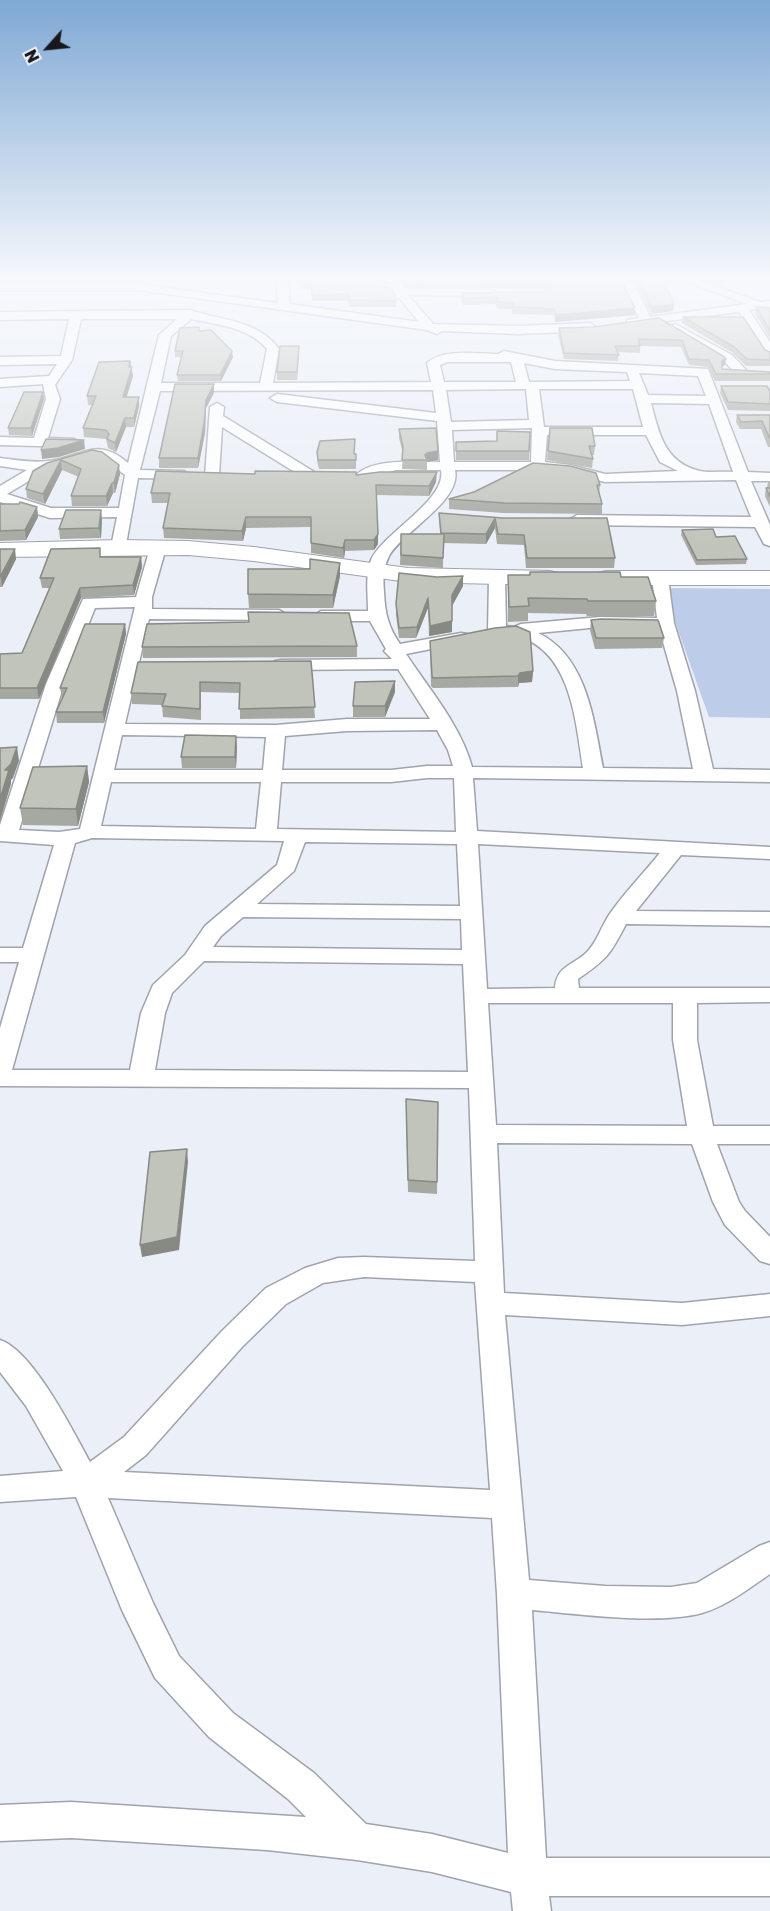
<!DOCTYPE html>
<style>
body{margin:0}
#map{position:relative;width:770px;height:1911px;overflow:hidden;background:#eaeff8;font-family:"Golos Text",sans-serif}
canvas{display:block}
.north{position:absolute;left:18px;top:18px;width:60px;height:60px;-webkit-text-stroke:4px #eaeff8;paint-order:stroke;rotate:243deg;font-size:16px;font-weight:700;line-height:24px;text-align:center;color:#17181b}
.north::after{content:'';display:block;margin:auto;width:21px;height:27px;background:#17181b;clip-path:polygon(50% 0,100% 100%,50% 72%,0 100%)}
</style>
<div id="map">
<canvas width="770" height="1911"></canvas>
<div class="north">N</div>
</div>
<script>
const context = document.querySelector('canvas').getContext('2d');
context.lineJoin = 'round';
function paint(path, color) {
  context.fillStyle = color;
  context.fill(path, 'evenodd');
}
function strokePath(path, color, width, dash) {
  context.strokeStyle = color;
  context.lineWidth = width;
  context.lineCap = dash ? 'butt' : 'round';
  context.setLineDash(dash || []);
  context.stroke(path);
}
paint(new Path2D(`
 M663,588L770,589V718L709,717Z`), '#bccce9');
const minor = new Path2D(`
 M276,279H288L290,304L419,322L395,293L344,281L342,279H362L392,286L389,279H401L404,288L492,290L498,293L492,296L408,295L433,324L518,326L590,323L596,327L590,331L518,334L442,331L437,334L427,330L138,290H0V284H138L278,303Z
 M620,279H632L650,317L747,304L679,279H696L760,302L770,301V307L749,310L770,342V356L766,355L739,312L627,326V320L639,318Z
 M190,310C222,321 257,319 279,349L273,383L431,382L427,363C443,348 478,354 498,354L504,351L555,361L708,369L748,472L770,473V481H751L770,525V546L764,544L755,527L577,525L569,520L577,515L751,517L736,480L605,482L570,473L538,470H455C462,501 402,532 389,556C383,568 383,579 384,592C385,613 388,627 400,644L461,633L467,634L470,638L467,642L461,643L406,654C429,689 461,726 472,767L583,768C576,725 572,656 523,638C513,635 501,637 491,635L488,631L489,578L491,575H503L505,578L506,626L514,627L521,624L600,617L657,618L652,578L660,573L668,578L674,623L695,691L713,769L770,770V782L473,778L477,831L770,847V859L681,855L636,911L770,912V926L626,924C610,955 607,959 578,979L579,988H770V1002L697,1003V1040L713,1126H770V1144H717L739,1202L745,1211L770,1237V1264L760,1261L725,1225L713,1202L692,1144L497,1143L504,1293L682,1303L770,1294V1316L682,1325L505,1315L529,1580L605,1586L671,1587L697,1583L759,1546L770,1542V1574C749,1588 727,1606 702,1613C658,1625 579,1614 532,1610L546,1858H770V1896H549L551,1911H513L511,1892L432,1872L357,1860L267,1850L71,1838L0,1841V1805L71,1802L306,1817L288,1799L209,1737L155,1678L122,1610L76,1497L0,1502V1476L63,1471L26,1406L0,1372V1340C33,1351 73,1431 90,1462L124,1437L222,1331L266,1288L305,1268L338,1258L364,1257L475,1261L469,1088L0,1086V1028L19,962H0V948H23L54,845L0,841V825L46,684L83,599L136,597L150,548L158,543L166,548L152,597V609L279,610L287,615L279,620L149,619L125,724L276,725L347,719H430L398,669L281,670L275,669L272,665L275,661L281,660L392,659L384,651L386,649L370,621H321L313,616L321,611H368C368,594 365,576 371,560C383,533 447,500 441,470H396L362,480L355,476C372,458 416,462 440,462L437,421L277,402L270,398L277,394L436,413L433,390L160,391L140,470L184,471L191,475L184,479L138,478L125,550L119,552L111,547L117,517L50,518L0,502V486L27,470L0,466V458C16,460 32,463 48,461C81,458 96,435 128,463L159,335L177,319H81L72,360L55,385L60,399L48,438L74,439L81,443L74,447L0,445V437L34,438L46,399L43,384L0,387V379L49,376L57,364L0,365V357L61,356L69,319L0,320V312ZM191,319C219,325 248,327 267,349L260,383H161L171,336ZM448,362H511L516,382H444L440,365ZM524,363L555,369L627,372L630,381L529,382ZM639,373L698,376L706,396L648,395ZM526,389L529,420L451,422L446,390ZM539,389H633L643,427H544ZM651,403L709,404L733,472C723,471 710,473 700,471C665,463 659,434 651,403ZM532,428L531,462H454L452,430ZM547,435H646L660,462L678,471L605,474L570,465L545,462ZM93,457L104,459L125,475L119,508H51L7,494L47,470ZM135,607L80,829L59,832L19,830L64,684L95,608ZM600,627L659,628L677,691L693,769L603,768C594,721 587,656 538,633ZM437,730L448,750L453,766H427L391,770H282L285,736L347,731ZM122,735L266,737L263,770H114ZM427,778H454L456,832L277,829L281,782H391ZM111,782H261L256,829L101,826ZM92,838L284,841L277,865L205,926L185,955L153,985L141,1013L130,1070H12L75,843ZM305,842L457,844L460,906L257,904L294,871ZM478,844L660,853C643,874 624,893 609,915C601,927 597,942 587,952C574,965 556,966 555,988L487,989ZM243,917L461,919L462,950L213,947L221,936ZM204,961L463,964L468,1072L155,1070L165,1013L172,993ZM488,1003H673V1040L687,1126L496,1125ZM364,1277L475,1282L490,1490L124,1472L146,1455L242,1347L286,1304L323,1283ZM108,1498L492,1518L497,1594L508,1853L432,1834L366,1824L314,1773L233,1713L179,1656L153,1603Z
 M675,324L732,355L747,371L746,374H736L724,361L671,331L669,328Z
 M217,403L224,407L223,416L316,473L318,476L316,479H306L222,427L219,476L212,480L207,479L205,476L210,407Z`);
const secondary = new Path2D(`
 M119,540L188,541L254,547L408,568L550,571L558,573L561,578L558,583L550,585L408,582L254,561L188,555L0,557V543Z
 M606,571H770V585H606L598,583L595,578L598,573Z`);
strokePath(minor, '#9fa3ac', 3);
strokePath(secondary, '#9fa3ac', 2);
paint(minor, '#fff');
paint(secondary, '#fff');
paint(new Path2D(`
 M300,279H356L396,301V307H349L348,301H312V289H301Z
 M371,279H388V283Z
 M402,279H621L635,315L555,322L554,315L512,314V309H497L496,304L463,305L461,300L462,293L543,292L547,289L417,287L406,286Z
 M634,279H663L674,304L673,311L651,314Z
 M756,307L770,308V338L755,314Z
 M683,317L770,352V366H746L733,353L682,323Z
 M659,318L725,365L722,367V369L770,372V381H715L708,367L689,365L681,347L640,346V353L618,352L619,355L618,361L564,359L558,335L559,328L593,327Z
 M199,331L233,357L221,381H178L177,375L182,357H175V351Z
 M299,346L297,380H277V372Z
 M130,361L133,376L126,397L139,406L134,427H126L116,452L108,448L106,439L84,437L83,428L92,405H88L87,396Z
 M721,386L770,391V411L728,410L720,393Z
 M43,392L44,399L32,436L9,435L8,428Z
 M214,393L206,408L205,433L198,468H159V458Z
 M737,415H770V447H768L761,429H740L736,422Z
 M550,428L595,446L594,455H592L593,459L592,468L547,460Z
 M399,429L438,451V460L427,462V470L402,469L403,454L399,438Z
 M530,432L529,460H456V442L496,441Z
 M92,450L120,474L115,493H113L107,506H72L71,496L79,477L62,470L45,504L27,498L26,489L47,463Z
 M317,452L356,454V469H319L317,461Z
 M255,474L356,475L436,482L429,496L376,495L378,544L374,550L345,551L344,558L311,553V527L246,528L243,541L164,538L163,528L168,503H152L151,493Z
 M768,482H770V507L765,496L766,488H767Z
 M600,485L599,493L602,504V514L503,513L449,509V499Z
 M0,504L37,507L38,517L26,540L0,541Z
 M439,513L503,518L615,558L614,568H526L524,545L497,544L495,528L486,544L443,543V568L400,565L401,534H440Z
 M102,519L101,538L60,539L59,529Z
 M682,530L716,537L747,559L746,564L696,565L681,535Z
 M0,549L16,559L2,587H0Z
 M101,557H141L142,567L134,595L81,598L39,699H0V654L22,653L49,588H42L40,578Z
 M310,569L340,576L333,608H249L248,594Z
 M530,572L621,577L656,601L654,616H587L586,614L528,613V621L508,622V575H529Z
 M463,586L452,606V632L429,636L428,608L416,638H399L396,615V604Z
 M591,620L664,638L662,648L595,649L590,630Z
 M249,622L357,646V657L143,658L142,647Z
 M125,624L126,634L104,723H57L56,712L62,699L60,688Z
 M430,641L533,671L532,682L519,683L518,687L433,688L431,686Z
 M311,661L315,718L240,719V693L201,692V720L163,717L162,705L132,704L131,693Z
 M395,692L385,717H353V706Z
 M237,747L236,768H182L181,757Z
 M87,766L89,782L78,826L23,825L20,808Z
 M438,1102L437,1194L408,1192L406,1111Z`), '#a6a9a1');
paint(new Path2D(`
 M674,304L673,311L651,314L652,307Z
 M635,308V315L555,322L556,315Z
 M299,346V354L297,380V372Z
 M232,351L233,357L221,381L220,375Z
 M726,359L725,365L721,367L722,361Z
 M130,361L133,376L124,406L123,397Z
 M214,384V393L206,408L205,433L198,468V458L206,400Z
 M43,392L44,399L32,436L31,428Z
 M139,397V406L134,427V418Z
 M125,418L126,427L116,452L115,443Z
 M84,440L85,449L59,457L42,459L41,450Z
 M438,451V460L427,462L425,455L427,453Z
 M61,460L62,470L45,504L43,494Z
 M119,465L120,474L115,493L114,483Z
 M437,472L436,482L429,496V486Z
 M112,483L113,493L107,506L106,496Z
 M37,507L38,517L26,540L25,530Z
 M101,510L102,519L101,538L99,528Z
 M246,517V528L243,541L242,531Z
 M495,518V528L486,544V534Z
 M378,534V544L374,550V540Z
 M345,540V551L344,558L343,548Z
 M15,549L16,559L2,587L1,577Z
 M141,557L142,567L134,595L133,585Z
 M340,563V576L333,608V595Z
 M463,576V586L452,606V595Z
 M80,588L81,598L39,699L37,688Z
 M428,598V608L416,638L417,627Z
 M452,621V632L429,636L430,626Z
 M125,624L126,634L104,723L103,712Z
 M533,671L532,682L519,683L518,687V676L520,673Z
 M395,681V692L385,717V706Z
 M236,736L237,747L236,768L235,757Z
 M17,747L19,761L13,778L11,780V784L0,821V799L5,770Z
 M87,766L89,782L78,826L76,809Z
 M187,1149L188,1162L179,1250L142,1257L140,1245Z`), '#878983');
const building = new Path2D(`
 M300,279H356L392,289L396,301L348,300L349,294L312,295L311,282L300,283Z
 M406,279H621L635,308L556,315L554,309L513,307V303L498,302L497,297L463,298L462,293L543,292L552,287L547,282L417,281Z
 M638,279H663L674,304L652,307Z
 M756,307L770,308V330Z
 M683,317H743L765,350L770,352V360L747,359L734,347Z
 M659,318L723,356L726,359L722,361V369L770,372V374H716L709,360L689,359L682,340L638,339L640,346H615L619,355L564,353L559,328L593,327Z
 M199,327V331L211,330L232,351L220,375H177L183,351H175L180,328Z
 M280,346H299L297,372H277Z
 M130,361L129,367H132L123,397H139L134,418H125L115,443L107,439L109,434L106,430L83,428L96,396H87L99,362Z
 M175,384H214L206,400L204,424L198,458H159Z
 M721,386H767L770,391V404L728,402Z
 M24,392H43L31,428H8Z
 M737,415H770V439L762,421L741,422Z
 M436,428L438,451L427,453L425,455L427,460H402L403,447L399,429Z
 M550,428H592L595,446H589L593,459L548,451Z
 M497,431L530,432L529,451H456V442L497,441Z
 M46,439L84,440L58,448L41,450Z
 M355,439L354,454H356V460H318L317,452L320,441Z
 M92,450L102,452L119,465L114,483H112L106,496H71L81,469L61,460L43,494L26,489L33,471L47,463Z
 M533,463L570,466L596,473L600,485H597L602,504L504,503L449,499L474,492Z
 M156,471L255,474V471L356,472V475L380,472H437L429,486L376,485L378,534L374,540H345L343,548L311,543V517H246L242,531L163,528L170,493H151Z
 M766,488H770V497Z
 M20,502L37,507L25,530L0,531V504H19Z
 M66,510H101L99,528L59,529Z
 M439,513L503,518H607L615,558H527L524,535L498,534L495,518L486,534L441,533Z
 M713,529L716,537L735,536L747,559L697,560L682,530Z
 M401,534H444L443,558L401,555Z
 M100,548V557H141L133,585L80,588L37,688H0V654L22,653L54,578H40L51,549Z
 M0,549H15L0,577Z
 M310,559L340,563L333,595L248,594V569H310Z
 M530,572H620L621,577H648L656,601H588L587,599L528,598L529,606L509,607L508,575H530Z
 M399,573L437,577L463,576L452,595V621L430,626L428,598L417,627L399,628L396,604Z
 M248,612L349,613L357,646L142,647L147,624L249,622Z
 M601,619L658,620L664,638H596L591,620Z
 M85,624H125L103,712H56L67,688H60Z
 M516,626L530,632L533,671L520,673L518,676L433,678L432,676L430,641L495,628Z
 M311,661L315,707L239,709L240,683L200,682V709L162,706L166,694L131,693L138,662Z
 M395,681L385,706H353L355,682Z
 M185,735L236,736L235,757H181Z
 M17,747L11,764L5,770H9L0,799V748Z
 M87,766L76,809L20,808L33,767Z
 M406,1099L438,1102L437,1182L408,1180Z
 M187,1149L177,1237L140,1245L150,1152Z`);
paint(building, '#c1c4bb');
strokePath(building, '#878983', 1.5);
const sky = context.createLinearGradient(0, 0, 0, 547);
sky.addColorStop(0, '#7fa8d4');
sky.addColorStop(0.51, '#f6f8fc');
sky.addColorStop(1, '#f6f8fc00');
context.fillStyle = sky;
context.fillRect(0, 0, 770, 547);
</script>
